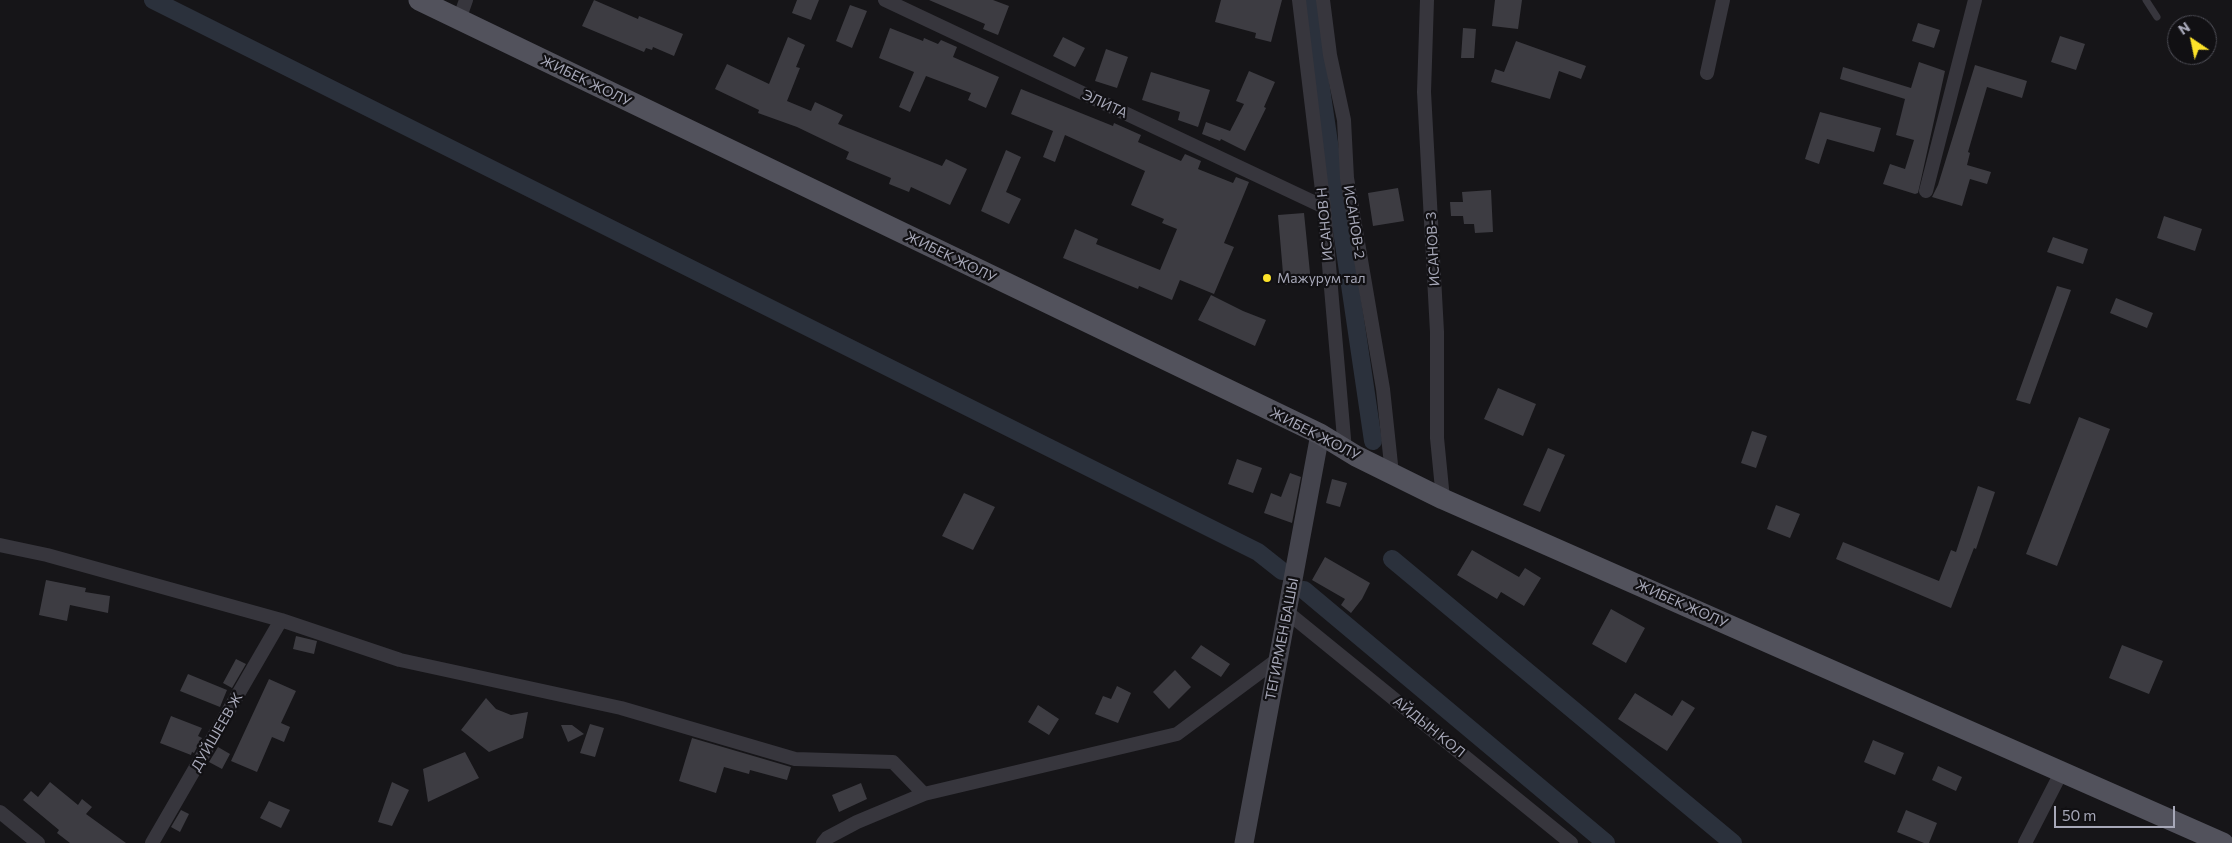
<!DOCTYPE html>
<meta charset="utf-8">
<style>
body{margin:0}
#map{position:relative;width:2232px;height:843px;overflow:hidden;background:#161518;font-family:Commissioner,sans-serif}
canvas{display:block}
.north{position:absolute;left:2167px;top:15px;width:50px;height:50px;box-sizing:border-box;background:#111013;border:1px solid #4d4d55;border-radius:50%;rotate:326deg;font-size:14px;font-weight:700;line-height:20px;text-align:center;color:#a7a8b8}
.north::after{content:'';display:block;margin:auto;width:18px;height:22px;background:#fce229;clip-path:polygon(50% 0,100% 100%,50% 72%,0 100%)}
.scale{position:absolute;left:2054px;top:806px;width:121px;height:22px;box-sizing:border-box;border:2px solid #a7a8b8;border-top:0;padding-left:6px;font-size:15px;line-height:18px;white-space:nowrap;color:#a7a8b8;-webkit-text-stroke:4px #111013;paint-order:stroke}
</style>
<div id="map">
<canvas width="2232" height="843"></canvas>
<div class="north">N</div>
<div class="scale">50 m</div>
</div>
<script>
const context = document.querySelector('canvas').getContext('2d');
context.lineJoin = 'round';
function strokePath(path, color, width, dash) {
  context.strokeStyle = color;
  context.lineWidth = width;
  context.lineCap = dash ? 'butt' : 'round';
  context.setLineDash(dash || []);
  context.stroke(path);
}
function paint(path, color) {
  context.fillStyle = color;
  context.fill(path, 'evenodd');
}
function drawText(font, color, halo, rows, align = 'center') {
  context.font = font + ' Commissioner,sans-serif';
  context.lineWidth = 4.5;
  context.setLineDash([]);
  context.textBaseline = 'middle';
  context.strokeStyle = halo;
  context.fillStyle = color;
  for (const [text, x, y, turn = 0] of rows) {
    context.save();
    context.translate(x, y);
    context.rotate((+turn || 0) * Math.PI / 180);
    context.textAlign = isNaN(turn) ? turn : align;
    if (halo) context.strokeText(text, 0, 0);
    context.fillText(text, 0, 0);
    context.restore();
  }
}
strokePath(new Path2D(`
 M153,0L1258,552L1282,571
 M1308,0L1373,441
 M1392,559L1733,843
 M1304,590L1606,843`), '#2b313c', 18);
paint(new Path2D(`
 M594,0L638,19L639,16L683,34L674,56L653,47L652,50L646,48L644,52L582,26Z
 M797,0H819L811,20L792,13Z
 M929,0H993L1009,6L998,35L983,29L985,24Z
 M1221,0H1282L1271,42L1255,38L1256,33L1215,22Z
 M1495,0H1522L1518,29L1492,26Z
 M850,5L867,11L852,48L836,41Z
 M1918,23L1940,30L1934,48L1912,41Z
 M890,28L923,41L924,38L938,44L941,40L957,47L953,57L999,77L986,108L968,100L971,93L926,76L910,112L899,107L914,72L879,58Z
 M1463,28L1476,29L1474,58H1461Z
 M2060,36L2085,44L2076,70L2051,62Z
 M788,37L805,45L796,67L800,68L787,101L811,111L815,102L843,115L838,124L942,166L946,159L967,169L950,205L911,187L909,192L889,184L891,178L846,159L849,152L797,127L758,113L759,110L715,89L727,64L769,84Z
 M1063,37L1085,48L1075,67L1053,56Z
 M1516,41L1586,66L1581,79L1559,71L1550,99L1491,82L1495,69L1504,72Z
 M1106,49L1128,57L1117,88L1095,81Z
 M1919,62L1945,71L1918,193L1915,194L1883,184L1890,164L1905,169L1914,140L1896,135L1905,99L1840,79L1843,67L1911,88Z
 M1975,65L2027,81L2022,98L1987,87L1968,152L1970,153L1967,165L1991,172L1987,184L1970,179L1962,206L1932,197L1938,185Z
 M1249,71L1275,82L1264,107L1266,108L1245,151L1221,139L1220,141L1202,134L1206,122L1230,131L1244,104L1236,101Z
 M1151,72L1210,90L1198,127L1178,120L1180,112L1142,100Z
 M1021,89L1113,126L1114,123L1141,135L1138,142L1181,161L1185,154L1201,161L1198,169L1233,183L1236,177L1249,182L1224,243L1234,247L1214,294L1180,280L1172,300L1139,286L1138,289L1063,258L1075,229L1098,239L1096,244L1160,270L1177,229L1162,223L1164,219L1131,205L1145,171L1065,135L1055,162L1043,157L1053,131L1011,114Z
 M1820,112L1881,128L1874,152L1827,139L1819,164L1805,159Z
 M1006,150L1021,157L1006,192L1021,199L1009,224L981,211Z
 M1398,188L1404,221L1373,226L1368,193Z
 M1491,190L1493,232L1475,233L1474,224H1464L1463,216H1451L1450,202H1463L1462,192Z
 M1304,213L1311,283L1284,285L1278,215Z
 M2164,216L2202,229L2195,251L2157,238Z
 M2053,237L2088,249L2083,264L2047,252Z
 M2057,286L2071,290L2030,404L2016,400Z
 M1211,295L1243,311L1266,320L1255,346L1198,320Z
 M2116,298L2153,313L2147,328L2110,313Z
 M1498,388L1536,404L1523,436L1484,419Z
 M2079,417L2110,429L2057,566L2026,554Z
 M1752,431L1767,436L1756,468L1741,463Z
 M1548,448L1565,455L1540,512L1523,505Z
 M1237,459L1262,468L1253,493L1228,484Z
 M1290,473L1301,477L1292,523L1264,513L1271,493L1281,497Z
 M1332,479L1347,483L1340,507L1326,503Z
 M1978,486L1995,492L1976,549L1974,548L1951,608L1836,559L1843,542L1939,581L1951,550L1956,552Z
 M964,493L995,507L973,550L942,536Z
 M1776,505L1800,514L1790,538L1767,529Z
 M1472,550L1519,577L1525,568L1541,578L1524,606L1501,592L1497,599L1457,575Z
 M1325,557L1370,583L1362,599L1351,613L1341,605L1345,599L1312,580Z
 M46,580L86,588L85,592L110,596L108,613L70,605L67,621L39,615Z
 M1611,609L1645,628L1626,663L1592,644Z
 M296,636L317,641L314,654L293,649Z
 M1201,645L1230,664L1221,677L1191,658Z
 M2122,645L2163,661L2149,694L2109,678Z
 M236,659L246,664L232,688L223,683Z
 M1175,670L1191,687L1169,709L1153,692Z
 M188,674L227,690L220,707L180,691Z
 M269,679L296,691L281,723L290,727L284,742L272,737L257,772L231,761Z
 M1117,686L1131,693L1118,723L1095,714L1103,696L1111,699Z
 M1635,693L1672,716L1682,700L1695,708L1667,751L1618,719Z
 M486,698L496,709L511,715L528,712L523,738L489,752L461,730Z
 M1038,705L1059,719L1049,735L1028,722Z
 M171,716L202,728L198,736L202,738L194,753L192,752L191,755L160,743Z
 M590,724L604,728L595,757L580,753Z
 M561,725H572L584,734L568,742Z
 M692,738L791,767L787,780L750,770L749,774L724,767L716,793L679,781Z
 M1873,740L1904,753L1895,775L1864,762Z
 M218,747L230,754L222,769L209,762Z
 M465,752L479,778L428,802L423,769Z
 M1938,766L1962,777L1956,791L1932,780Z
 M50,782L78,805L82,799L92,807L86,814L126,843H70L57,833L59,830L23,800L31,791L38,797Z
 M392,782L409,790L392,826L378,822Z
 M861,783L867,799L839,812L832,795Z
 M269,801L290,810L281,828L260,818Z
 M181,810L189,814L180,832L171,827Z
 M1906,810L1937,823L1929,843H1924L1897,832Z`), '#3d3c42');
strokePath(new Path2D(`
 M2146,0L2157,17`), '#37363d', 7);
strokePath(new Path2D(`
 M885,0L1324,207
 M1299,0L1324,207L1345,450
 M1323,0L1330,55L1344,120L1347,178L1383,389L1392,474
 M1427,0L1424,92L1437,332V438L1443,499
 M459,20L466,0
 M1707,73L1723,0
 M1926,191L1975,0
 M0,545L47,555L281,620L400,660L621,708L795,759L893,762L924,794
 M1287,612L1571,843
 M0,812L38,843
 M152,843L281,620
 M823,843L827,838L857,822L924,794L1177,734L1278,659
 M2025,843L2062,771`), '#37363d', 14);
strokePath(new Path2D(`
 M1244,843L1320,434`), '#44444d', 19);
strokePath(new Path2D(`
 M419,0L1320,434L1356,456L1443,499L2223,843`), '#52525c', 21);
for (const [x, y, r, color] of [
 [1267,278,5,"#fce229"]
]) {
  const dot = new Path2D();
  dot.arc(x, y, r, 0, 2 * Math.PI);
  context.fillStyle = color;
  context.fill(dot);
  strokePath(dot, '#111013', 2);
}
drawText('14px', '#a7a8b8', '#111013', [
 ["ЖИБЕК ЖОЛУ",586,81,26],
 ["ЭЛИТА",1105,104,25],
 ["ИСАНОВ-2",1354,222,81],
 ["ИСАНОВ Н",1325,224,-95],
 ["ИСАНОВ-3",1433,249,-93],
 ["ЖИБЕК ЖОЛУ",951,257,26],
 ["ЖИБЕК ЖОЛУ",1315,434,27],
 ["ЖИБЕК ЖОЛУ",1682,604,24],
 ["ТЕГИРМЕН БАШЫ",1282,639,-79],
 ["АЙДЫН КОЛ",1429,727,39],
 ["ДУЙШЕЕВ Ж",217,732,-60]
]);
drawText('14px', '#a7a8b8', '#111013', [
 ["Мажурум тал",1277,278]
], 'left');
</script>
